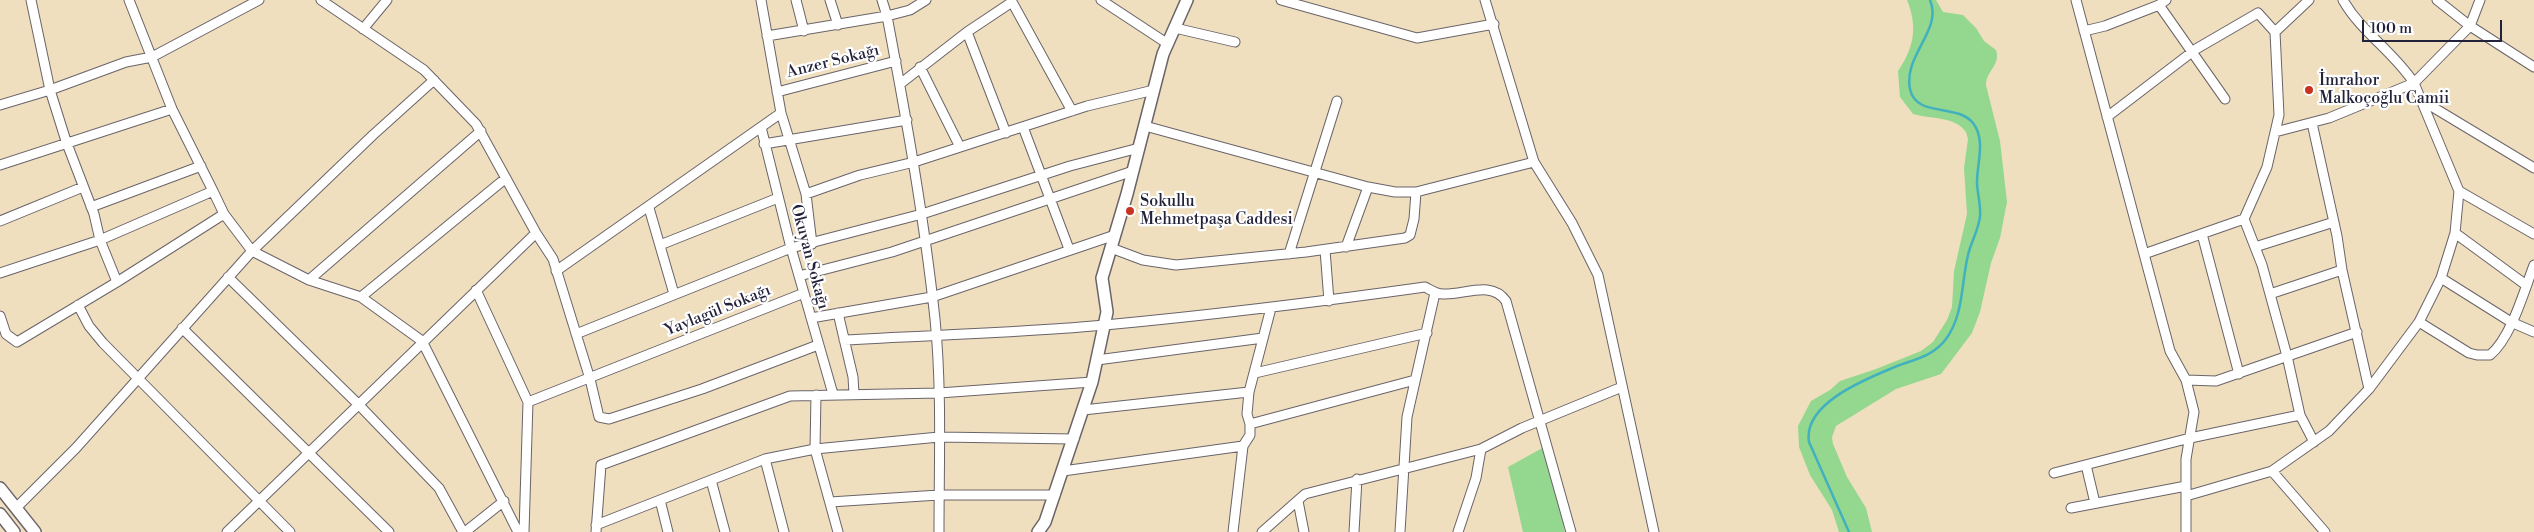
<!DOCTYPE html>
<meta charset="utf-8">
<style>
body{margin:0}
#map{position:relative;width:2534px;height:532px;overflow:hidden;background:#efdfbf;font-family:"Libre Bodoni",serif}
canvas{display:block}
.scale{position:absolute;left:2362px;top:20px;width:140px;height:22px;box-sizing:border-box;border:2px solid #22223b;border-top:0;padding-left:6px;font-size:15px;line-height:18px;white-space:nowrap;color:#22223b;-webkit-text-stroke:4px #fff;paint-order:stroke}
</style>
<div id="map">
<canvas width="2534" height="532"></canvas>
<div class="scale">100 m</div>
</div>
<script>
const context = document.querySelector('canvas').getContext('2d');
context.lineJoin = 'round';
function paint(path, color) {
  context.fillStyle = color;
  context.fill(path, 'evenodd');
}
function strokePath(path, color, width, dash) {
  context.strokeStyle = color;
  context.lineWidth = width;
  context.lineCap = dash ? 'butt' : 'round';
  context.setLineDash(dash || []);
  context.stroke(path);
}
function drawText(font, color, halo, rows, align = 'center') {
  context.font = font + ' "Libre Bodoni",serif';
  context.lineWidth = 4.5;
  context.setLineDash([]);
  context.textBaseline = 'middle';
  context.strokeStyle = halo;
  context.fillStyle = color;
  for (const [text, x, y, turn = 0] of rows) {
    context.save();
    context.translate(x, y);
    context.rotate((+turn || 0) * Math.PI / 180);
    context.textAlign = isNaN(turn) ? turn : align;
    if (halo) context.strokeText(text, 0, 0);
    context.fillText(text, 0, 0);
    context.restore();
  }
}
paint(new Path2D(`
 M1907,0H1936L1943,12L1963,15L1976,28L1984,41L1996,50C2001,65 1986,71 1986,85L2000,141L2007,202L2000,238L1991,263L1980,312L1972,333L1941,374L1896,389L1836,426L1832,437L1833,444L1847,477L1866,508L1872,532H1839L1832,510L1810,475L1799,447L1798,426L1811,401L1830,390L1840,381L1876,369L1921,351L1933,342L1947,320L1952,307L1954,271L1967,214L1964,168L1968,139L1966,132C1955,116 1930,119 1913,114L1900,97L1898,71C1914,48 1918,27 1907,0Z
 M1546,446L1565,532H1523L1508,467Z`), '#94d78f');
strokePath(new Path2D(`
 M1849,532L1809,442C1803,405 1861,381 1890,369C1910,360 1932,358 1946,339C1964,314 1961,284 1968,255C1971,242 1979,229 1980,216C1981,204 1977,193 1977,182C1977,163 1986,140 1973,123C1957,103 1916,118 1910,89C1903,55 1943,30 1930,0`), '#42b1be', 2.5);
const street = new Path2D(`
 M31,0L50,90L66,141L94,214L100,240L117,282
 M129,0L172,109L213,191
 M321,0L424,70L476,124L536,233L553,259L590,379L599,417L609,419L702,389L818,345
 M761,0L781,113L806,194L812,244
 M796,0L804,31
 M830,0L838,25
 M882,0L887,16L910,10L926,0
 M1011,0L1072,111
 M1101,0L1168,44
 M1281,0L1417,38L1494,24
 M1485,0L1534,162L1572,223L1598,275L1654,532
 M2076,0L2170,351L2186,380L2194,412L2186,459V532
 M2343,0C2361,32 2394,52 2414,83L2459,191L2455,233L2441,278L2511,322L2534,332
 M2437,0L2470,26L2534,67
 M2159,5L2225,99
 M1175,28L1235,42
 M363,29L387,0
 M2084,31L2105,26L2159,5L2166,0
 M967,32L1006,133
 M2275,32L2309,0
 M767,36L887,16C906,117 924,217 935,319C942,390 939,462 939,532
 M920,67L960,147
 M900,84L967,32L1012,2
 M777,92L896,61
 M2421,100L2534,168
 M0,105L50,90L126,62L152,57L259,0
 M2107,117L2196,49L2258,13L2275,32L2279,115L2267,167L2244,219
 M2312,123L2337,236L2342,270L2369,389
 M1145,126L1368,187L1395,192H1416L1534,162
 M761,127L791,248L833,394
 M1023,127L1069,249
 M2275,132L2329,118L2414,83L2470,26L2480,0
 M764,144L907,120
 M0,165L172,109
 M2459,191L2534,234
 M806,194L860,175L914,162L1087,106L1154,90
 M91,207L201,166
 M649,208L674,294
 M224,214L252,251L309,280L361,297L422,341L518,532
 M0,221L83,187
 M2455,233L2526,285
 M2202,234L2239,374
 M660,245L778,198
 M1346,247L1368,187
 M2255,247L2334,222
 M1111,248L1143,260L1176,265L1306,252L1405,238L1410,235L1414,219L1416,192
 M1325,250L1329,301
 M1289,254L1337,101
 M2144,254L2244,219L2262,265L2287,356L2300,415L2314,442
 M556,271L781,113
 M0,273L100,240L213,191L224,214L117,282L17,342L6,334L0,316
 M799,276L892,252L1133,171
 M228,277L358,404L439,488L463,532
 M309,280L481,131
 M476,290L528,402L524,532
 M2270,294L2342,270
 M361,297L506,178
 M78,305L89,326L103,343L290,532
 M838,313L853,377L854,394
 M811,318L932,297L1115,235
 M2419,322L2469,353L2477,355H2490C2511,338 2524,291 2534,265
 M182,328L389,532
 M576,334L791,248L922,214L1070,166L1139,148
 M844,340C931,335 1018,333 1105,325C1212,315 1318,302 1425,287C1431,290 1436,294 1443,294C1465,295 1491,280 1506,301L1571,532
 M1097,360L1263,338
 M1255,373L1427,333
 M2186,380L2216,381L2357,332
 M816,395L815,449L838,532
 M528,402L804,293
 M1083,410L1249,392
 M1250,424L1415,380
 M1481,449L1522,428L1622,387
 M765,459L784,532
 M2086,465L2095,503
 M1063,471L1243,446
 M2272,471L2325,532
 M2054,473L2190,438L2300,415
 M711,480L725,532
 M2186,496L2272,471L2329,431L2369,389L2419,322L2441,278
 M660,500L668,532
 M1298,501L1304,532
 M830,502L939,495H1055
 M16,508L76,448L252,251L373,135L434,80
 M2071,508L2186,486
 M596,525L765,459L815,449L939,437L1074,439
 M227,532L536,233
 M465,532L504,501
 M596,532L601,465L790,396L939,393L1092,382
 M1233,532L1243,446L1250,435V424L1247,414L1249,392L1271,308
 M1262,532L1305,494L1481,449L1476,478L1458,532
 M1354,532L1357,479
 M1400,532L1407,417L1435,293`);
const secondary = new Path2D(`
 M0,488L35,532
 M0,514L14,532
 M1038,532L1045,522L1092,382L1107,312L1102,278L1127,194L1163,54L1187,0`);
strokePath(street, '#6a6469', 11);
strokePath(secondary, '#6a6469', 14);
strokePath(street, '#fff', 9);
strokePath(secondary, '#fff', 11);
for (const [x, y, r, color] of [
 [2309,90,5,"#c8321e"],
 [1130,211,5,"#c8321e"]
]) {
  const dot = new Path2D();
  dot.arc(x, y, r, 0, 2 * Math.PI);
  context.fillStyle = color;
  context.fill(dot);
  strokePath(dot, '#fff', 2);
}
drawText('16px', '#22223b', '#fff', [
 ["Anzer Sokağı",833,62,-14],
 ["Okuyan Sokağı",809,257,75],
 ["Yaylagül Sokağı",718,311,-22]
]);
drawText('16px', '#22223b', '#fff', [
 ["İmrahor",2319,81],
 ["Malkoçoğlu Camii",2319,99],
 ["Sokullu",1140,202],
 ["Mehmetpaşa Caddesi",1140,220]
], 'left');
</script>
